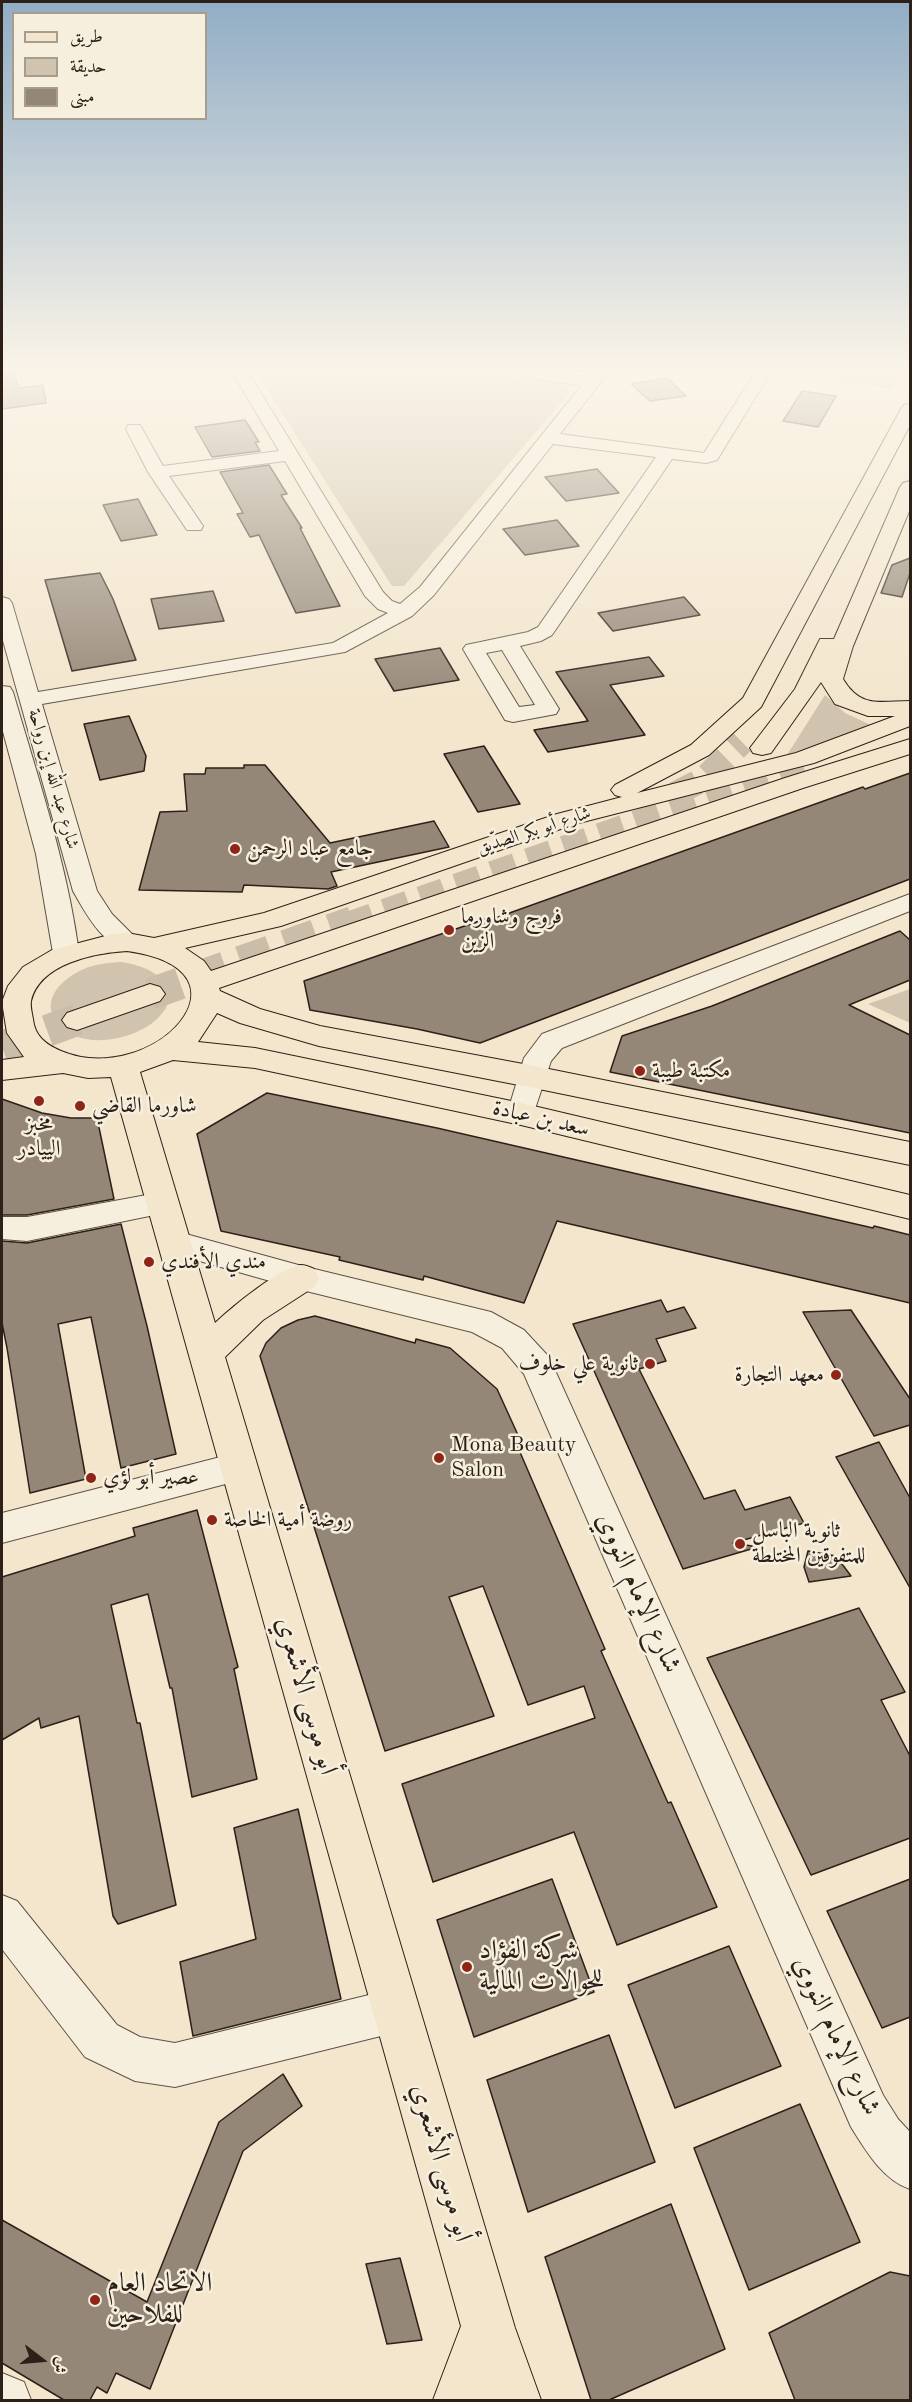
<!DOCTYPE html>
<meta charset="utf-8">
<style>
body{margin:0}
#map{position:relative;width:912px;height:2402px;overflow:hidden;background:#f3e6cd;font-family:"Old Standard TT",Amiri,serif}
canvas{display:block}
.frame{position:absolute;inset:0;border:3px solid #2d2019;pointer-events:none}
.legend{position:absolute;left:12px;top:12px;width:195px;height:108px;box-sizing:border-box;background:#f7efde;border:2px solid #a69c8f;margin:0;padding:8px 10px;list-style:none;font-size:18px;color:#2d2019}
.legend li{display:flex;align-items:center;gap:12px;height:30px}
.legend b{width:30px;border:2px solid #a69c8f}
.north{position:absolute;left:12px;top:2330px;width:60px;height:60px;-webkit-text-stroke:4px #f7efde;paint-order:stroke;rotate:106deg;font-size:16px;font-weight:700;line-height:24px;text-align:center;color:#2d2019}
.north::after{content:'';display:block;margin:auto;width:21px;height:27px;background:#2d2019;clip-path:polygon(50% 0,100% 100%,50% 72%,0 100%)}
</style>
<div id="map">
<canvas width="912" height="2402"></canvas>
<div class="frame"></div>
<ul class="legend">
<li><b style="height:8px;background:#f3e6cd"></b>طريق</li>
<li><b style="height:16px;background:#d1c4ae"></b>حديقة</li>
<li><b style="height:16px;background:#948777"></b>مبنى</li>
</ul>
<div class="north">ش</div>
</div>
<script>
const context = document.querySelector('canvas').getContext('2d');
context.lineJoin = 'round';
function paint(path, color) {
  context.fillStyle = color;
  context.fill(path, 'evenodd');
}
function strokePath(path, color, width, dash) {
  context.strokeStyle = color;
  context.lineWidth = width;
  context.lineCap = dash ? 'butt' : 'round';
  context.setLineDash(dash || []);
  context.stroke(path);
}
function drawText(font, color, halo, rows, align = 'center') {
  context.font = font + ' "Old Standard TT",Amiri,serif';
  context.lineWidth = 5;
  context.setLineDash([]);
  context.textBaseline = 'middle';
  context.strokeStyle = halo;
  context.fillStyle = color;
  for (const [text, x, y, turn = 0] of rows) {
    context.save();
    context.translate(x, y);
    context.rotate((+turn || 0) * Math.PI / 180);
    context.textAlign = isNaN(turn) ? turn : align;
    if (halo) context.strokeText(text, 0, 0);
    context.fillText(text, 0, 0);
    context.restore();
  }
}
paint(new Path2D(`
 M256,372H482L561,384L571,391L404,586H392Z
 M836,372H901L892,389L832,379Z
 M825,695L845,713L871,725L787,755Z
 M120,962C150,965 191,987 157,1019C134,1041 77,1052 56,1021C40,999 64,977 84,969C95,964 108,963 120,962Z
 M910,989V1023L868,1004Z`), '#d1c4ae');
const building = new Path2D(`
 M2,372H13L19,388L43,385L46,403L2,409Z
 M667,378L686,396L650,401L631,384Z
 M802,391L836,396L818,427L783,421Z
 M245,420L259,442H255L260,451L212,457L195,427Z
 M269,465L287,494L281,495L302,528H300L340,606L296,613L259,535L250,537L237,514L243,513L220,472Z
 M597,469L619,493L566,501L545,477Z
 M138,499L157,535L121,541L103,505Z
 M557,520L579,546L525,555L503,529Z
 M910,558V573L902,597L881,593L892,565Z
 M100,573L113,599L136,660L72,671L45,580Z
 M213,591L224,621L159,629L151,599Z
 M684,597L700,615L613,631L598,613Z
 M440,648L459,680L394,691L375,659Z
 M649,657L664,676L610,685L645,735L548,752L534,730L588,721L556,672Z
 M129,716L146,756L144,771L100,780L84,724Z
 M484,746L520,804L478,812L444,754Z
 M244,765H265L330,843L434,821L449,847L331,872L337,886L328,889L244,885L242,892L139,890L160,812L187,811L184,774H205L206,768H244Z
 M910,773V879L480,1043L417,1029L310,1010L304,981L485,919L487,921L863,787L865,789Z
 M900,931L910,940V980L849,1005L910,1035V1133L610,1072L622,1036L712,1006Z
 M267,1093L437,1128L873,1228L874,1226L910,1235V1303L557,1221L524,1303L424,1276L423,1280L339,1260L340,1257L221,1231L197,1134Z
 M2,1099L42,1113L71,1118H97L114,1199L27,1215H2Z
 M121,1224L147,1326L176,1454L121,1468L91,1317L58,1324L86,1479L30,1493L7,1348L2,1323V1241L27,1243Z
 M661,1300L667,1312L684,1307L696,1328L656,1339L666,1361L639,1369L704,1499L735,1490L745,1510L790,1497L804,1523L733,1543L758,1547L683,1569L573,1324Z
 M851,1310L910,1399V1425L874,1436L803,1312Z
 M315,1316L415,1343L416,1339L450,1348L497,1389L518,1435L513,1436L605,1649L601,1651L668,1803L671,1802L717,1907L617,1945L574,1832L433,1882L402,1784L595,1718L584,1686L528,1705L483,1586L449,1597L494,1716L385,1751L260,1356L266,1343L281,1328L298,1320Z
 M879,1442L910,1498V1588L836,1457Z
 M197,1510L238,1667L234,1669L257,1779L192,1797L172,1688H170L148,1594L111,1605L137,1723H140L176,1905L118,1924L113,1916L79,1716L41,1728L39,1718L2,1740V1577L135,1536L133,1528Z
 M808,1551L836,1556L851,1576L809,1582L804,1567Z
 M859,1608L905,1692L881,1700L910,1756V1838L811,1875L707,1658Z
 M298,1809L341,1999L193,2036L180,1962L256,1939L234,1828Z
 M552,1879L594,1992L474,2037L437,1920Z
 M910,1879V2017L882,2028L827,1911Z
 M729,1946L781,2066L675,2108L628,1985Z
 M609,2035L655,2162L528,2212L487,2080Z
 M283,2074L302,2106L243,2151L150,2389L116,2373L107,2393L97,2387L90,2400H64L2,2363V2220L147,2302L219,2122Z
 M800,2104L860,2242L749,2290L694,2148Z
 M671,2204L725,2349L609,2400H591L545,2257Z
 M400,2258L422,2340L387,2344L366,2264Z
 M890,2272L910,2276V2400H795L769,2333Z`);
paint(building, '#948777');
strokePath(building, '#2d2019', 1.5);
strokePath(new Path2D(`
 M675,794L704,779L742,742
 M349,924L806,763`), '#cbbea9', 25, [25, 13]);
strokePath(new Path2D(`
 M150,994L353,922
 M2,1047L77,1020`), '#cbbea9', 32, [32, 16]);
const minor = new Path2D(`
 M232,372H248L383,592L392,601L400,604L420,587L581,386L523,377L515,372H556L588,377L592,372H609L560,434L704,453L755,372H771L717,460L706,463L672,459L552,635L541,641L520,646L559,709L556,714L513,722L505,720L463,649L466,645L528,632L538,627L656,457L553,444L434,595L412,616L345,652L42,704L97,891L112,914L140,942L136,948C107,955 85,912 73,891L2,637V597L9,599L12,603L38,692L333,643L388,613L378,609L365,596L285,461L169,476L203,526L201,530H187L148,472L126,429L128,425H140L163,466L279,451ZM502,650L535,705L519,707L486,653Z
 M2,686L10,687L13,692C38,778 67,863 79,953L75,959L66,961L57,959L53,953L36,854L2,728Z
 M910,894V911L562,1048L551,1061L531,1121L521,1124L511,1121L507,1114L524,1058L542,1034Z
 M163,1192L174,1195L178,1203L174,1211L27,1241L2,1239V1217H27Z
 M175,1231L302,1266L491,1312L524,1330L549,1357L883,2095L898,2119L910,2132V2189C883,2180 866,2151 851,2127L524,1374L502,1348L472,1332L302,1290L164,1251L160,1243L164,1235Z
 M240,1452L252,1457L257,1467L252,1477L2,1543V1513Z
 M2,1895L17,1901L117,2025L140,2037L175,2043L397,1988L412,1995L419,2010L412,2025L397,2032L175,2087L135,2081L85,2057L2,1949Z
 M2,2373L24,2382L31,2400H2Z`);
const major = new Path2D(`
 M910,404V425L761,707L709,755L637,793L796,753L895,716H868L835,704L821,682L771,753L762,755L753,753L750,748L795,689L820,639H834L900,487L903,483L910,481V509L853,646L843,679C861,709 880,701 910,701V726L814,763L575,824L281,926L185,948L204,961L211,971L785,778L910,739V754L803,788L219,988L220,991L260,1009L320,1026L534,1066L910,1142V1165L534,1088L319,1046L240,1023L217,1013L198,1042L255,1048L521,1103L910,1195V1219L521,1125L255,1068L173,1060L140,1072L215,1323C231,1308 280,1267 301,1265C305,1265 310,1267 314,1269L319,1278L314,1287L263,1320L225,1357L515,2328L541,2400H433L461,2326L111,1077L88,1078L63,1073L2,1080V1060L24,1057L7,1033L2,1002L8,986L23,967L52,950L113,934L127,933L154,938L264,913L557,814L622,797L615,795L611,790L615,785L691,745L743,698L901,409L904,405ZM127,951C265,970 152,1089 61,1051C45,1044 35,1036 33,1019C32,1013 30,1006 31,1001C40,963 95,953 127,951Z
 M150,984L160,987L165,994L160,1001L77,1030L67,1027L62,1020L67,1013Z`);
strokePath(minor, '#5e5246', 2);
strokePath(major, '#2d2019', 2);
paint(minor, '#f7efde');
paint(major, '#f3e6cd');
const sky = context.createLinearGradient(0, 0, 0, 709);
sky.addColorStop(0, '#91adc5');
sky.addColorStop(0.52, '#faf4e8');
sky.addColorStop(1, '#faf4e800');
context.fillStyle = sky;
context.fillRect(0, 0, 912, 709);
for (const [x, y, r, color] of [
 [235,849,6,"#8f2418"],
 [449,930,6,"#8f2418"],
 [640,1071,6,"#8f2418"],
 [39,1101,6,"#8f2418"],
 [80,1106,6,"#8f2418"],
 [149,1262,6,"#8f2418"],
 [650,1364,6,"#8f2418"],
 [836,1375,6,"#8f2418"],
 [439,1458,6,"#8f2418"],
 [91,1478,6,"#8f2418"],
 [212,1520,6,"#8f2418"],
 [740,1544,6,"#8f2418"],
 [467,1967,6,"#8f2418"],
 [95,2300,6,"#8f2418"]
]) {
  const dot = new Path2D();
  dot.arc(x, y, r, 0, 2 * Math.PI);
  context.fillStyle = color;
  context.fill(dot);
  strokePath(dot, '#f7efde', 2);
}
drawText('18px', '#2d2019', '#f7efde', [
 ["شارع عبد الله إبن رواحة",53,779,74],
 ["شارع أبو بكر الصدّيق",534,831,-18]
]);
drawText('22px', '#2d2019', '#f7efde', [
 ["جامع عباد الرحمن",247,849],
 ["فروج وشاورما",461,917],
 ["الزين",461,942],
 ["مكتبة طيبة",652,1071],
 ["شاورما القاضي",92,1106],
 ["مخبز",39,1124,"center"],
 ["الييادر",39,1149,"center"],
 ["مندي الأفندي",161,1262],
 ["ثانوية علي خلوف",638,1364,"right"],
 ["معهد التجارة",824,1375,"right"],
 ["Mona Beauty",451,1445],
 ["Salon",451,1470],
 ["عصير أبو لؤي",103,1478],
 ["روضة أمية الخاصة",224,1520],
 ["ثانوية الباسل",752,1531],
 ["للمتفوقين المختلطة",752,1556]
], 'left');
drawText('22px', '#2d2019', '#f7efde', [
 ["سعد بن عبادة",541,1119,13]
]);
drawText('27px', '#2d2019', '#f7efde', [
 ["شارع الإمام النووي",638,1593,66],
 ["أبو موسى الأشعري",306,1696,74],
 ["شارع الإمام النووي",836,2036,65],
 ["أبو موسى الأشعري",441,2163,74]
]);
drawText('27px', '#2d2019', '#f7efde', [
 ["شركة الفؤاد",479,1951],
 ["للحوالات المالية",479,1982],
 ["الاتحاد العام",107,2284],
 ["للفلاحين",107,2315]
], 'left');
</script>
